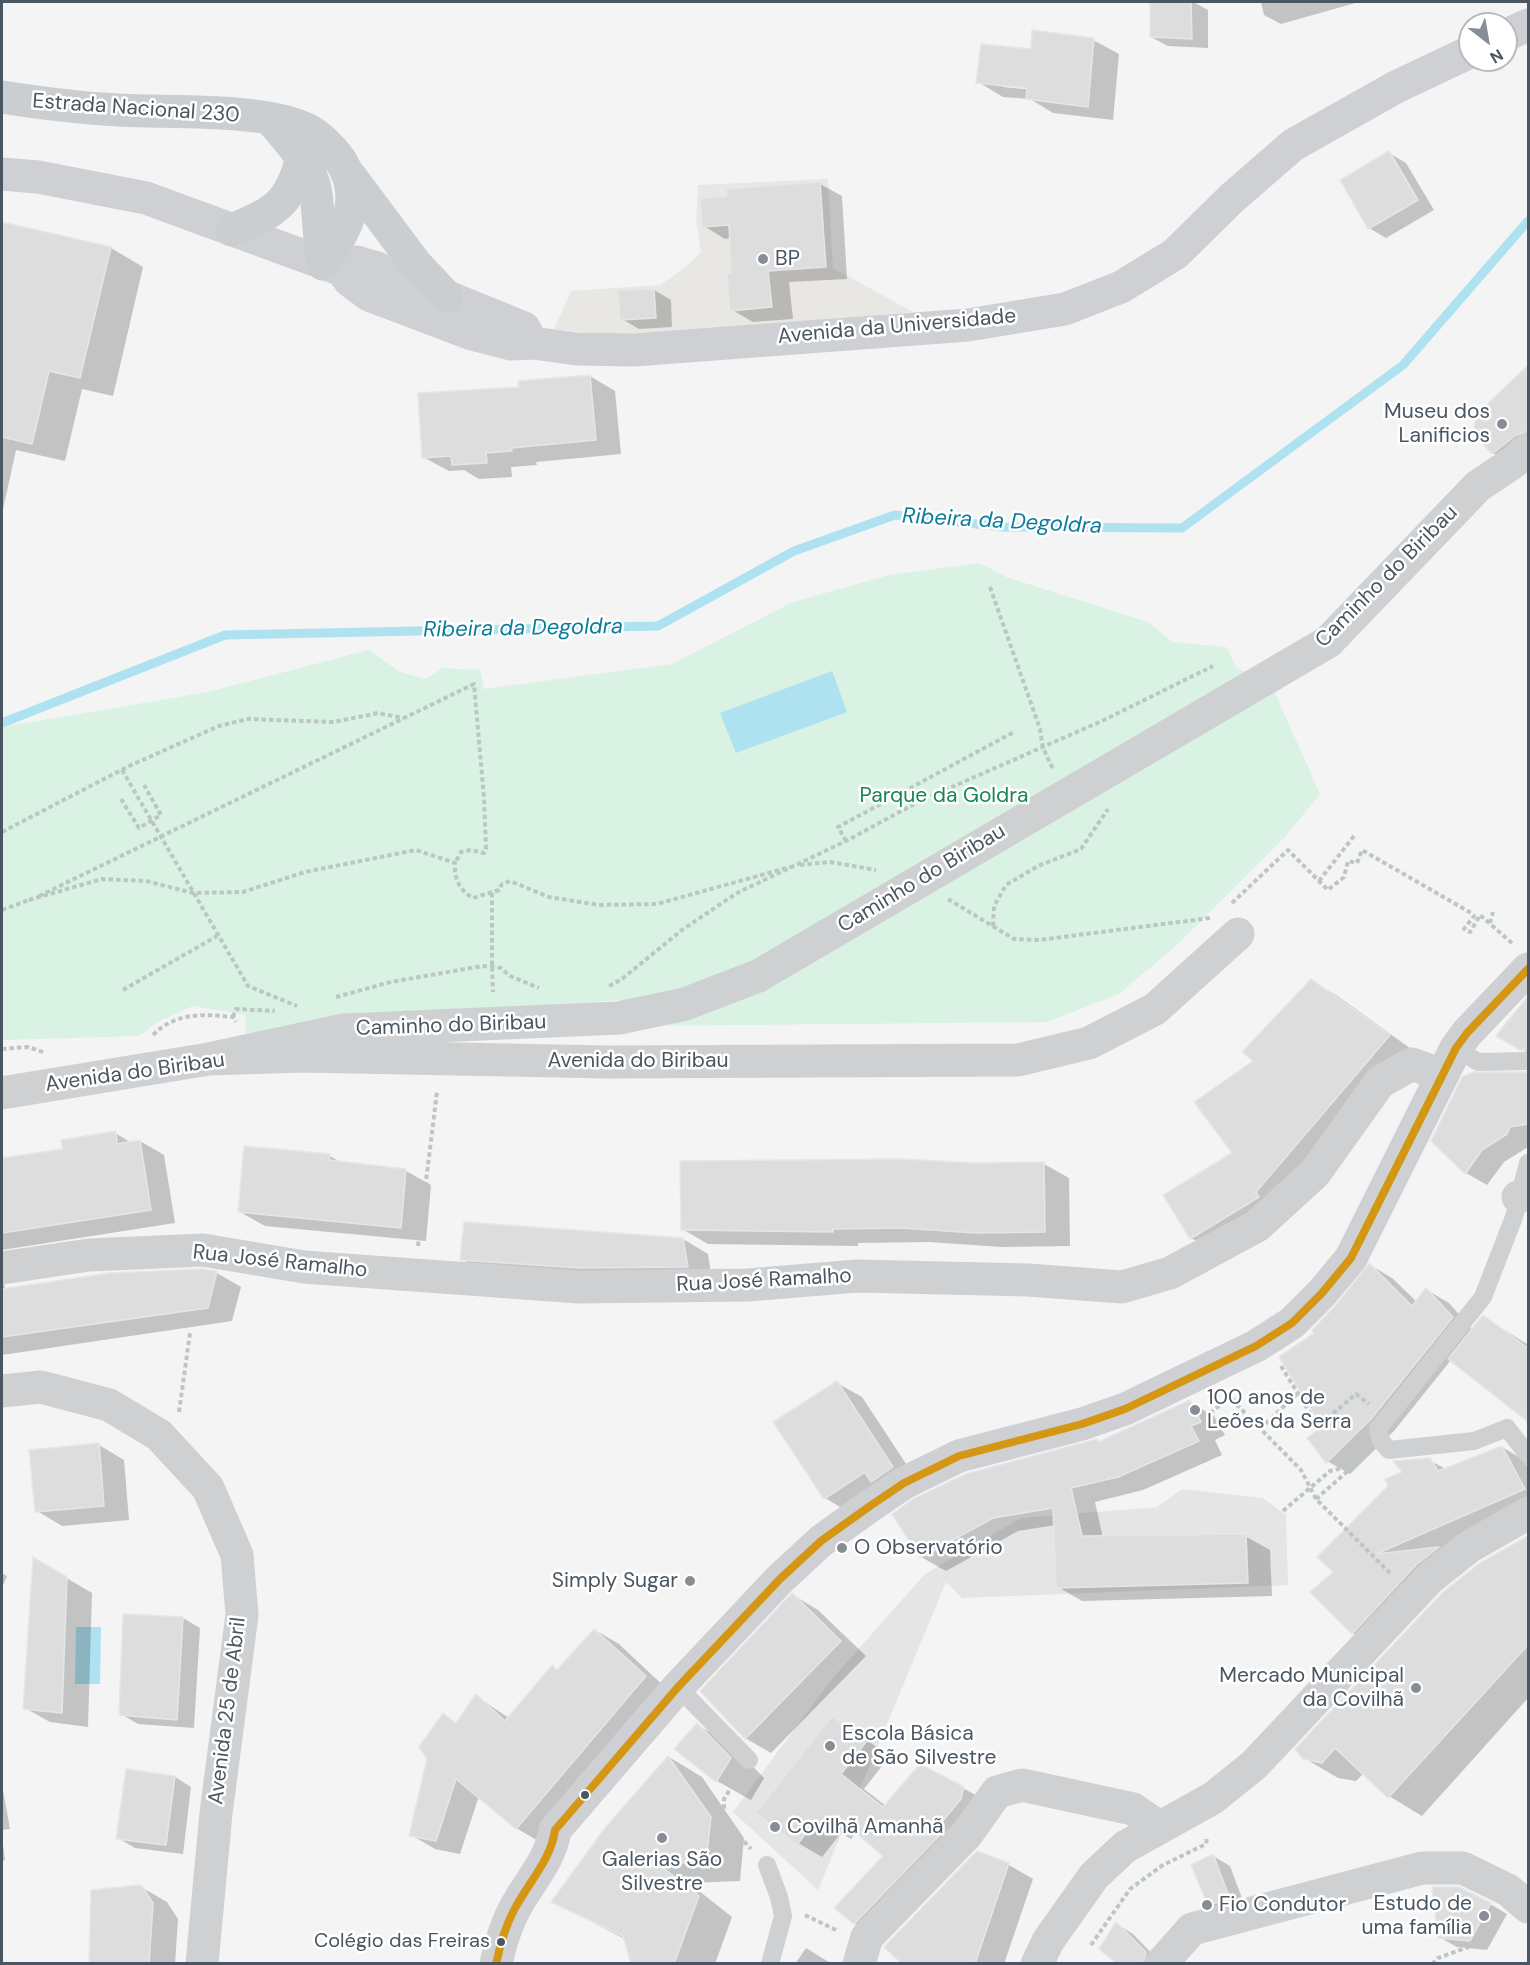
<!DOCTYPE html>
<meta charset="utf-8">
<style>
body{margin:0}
#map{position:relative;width:1530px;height:1965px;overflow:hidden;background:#f4f4f4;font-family:"DM Sans",sans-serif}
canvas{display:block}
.frame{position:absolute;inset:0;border:3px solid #4a5661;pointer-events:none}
.north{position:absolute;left:1458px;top:12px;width:60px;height:60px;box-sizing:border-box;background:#fff;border:2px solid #b7bbc0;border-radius:50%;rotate:149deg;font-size:16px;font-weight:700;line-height:24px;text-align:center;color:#4a5661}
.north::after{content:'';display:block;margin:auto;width:21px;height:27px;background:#868d94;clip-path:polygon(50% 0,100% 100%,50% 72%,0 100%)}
</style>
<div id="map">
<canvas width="1530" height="1965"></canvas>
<div class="frame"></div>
<div class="north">N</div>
</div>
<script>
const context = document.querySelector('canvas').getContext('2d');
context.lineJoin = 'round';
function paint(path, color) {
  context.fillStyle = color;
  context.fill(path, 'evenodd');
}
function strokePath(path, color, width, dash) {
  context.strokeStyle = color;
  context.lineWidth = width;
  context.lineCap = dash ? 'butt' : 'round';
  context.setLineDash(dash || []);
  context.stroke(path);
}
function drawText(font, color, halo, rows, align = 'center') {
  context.font = font + ' "DM Sans",sans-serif';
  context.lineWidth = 5;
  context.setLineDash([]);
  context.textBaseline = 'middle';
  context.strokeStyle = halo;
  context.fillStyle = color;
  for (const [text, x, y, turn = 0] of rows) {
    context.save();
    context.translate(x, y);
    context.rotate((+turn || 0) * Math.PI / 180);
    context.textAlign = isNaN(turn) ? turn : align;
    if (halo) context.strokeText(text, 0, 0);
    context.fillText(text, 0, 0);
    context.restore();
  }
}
paint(new Path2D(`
 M828,179L833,268L913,312L626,337L554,329L571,291L660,285L687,266L701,252L696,221L698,185Z`), '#e8e7e3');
paint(new Path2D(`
 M1182,1489L1263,1498L1286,1515L1288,1585L962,1598L946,1582L818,1890L733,1812L831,1680L925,1574L1021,1518L1157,1507Z`), '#e6e5e6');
paint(new Path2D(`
 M980,563L1006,577L1148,622L1172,642L1226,647L1237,668L1271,684L1320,794L1284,838L1178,944L1119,994L1047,1022L634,1026L619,1000L515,1009L363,1012L246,1034L245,1015L193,1006L159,1021L139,1036L2,1040V727L208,692L369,650L400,672L425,679L443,668L480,670L484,689L672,664L793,602L889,575Z`), '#d9f2e3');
paint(new Path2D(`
 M832,671L847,712L736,753L720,713Z
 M76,1627H101L100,1684H75Z`), '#aee2f0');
paint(new Path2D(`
 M1193,2L1208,10V48L1168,46L1151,37V3Z
 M1261,2H1359L1281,24L1264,15Z
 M1093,40L1119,54L1113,120L1053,113L1030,99L1003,97L978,82L1033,51ZM1003,84L1035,87L1034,90L1003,87Z
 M1389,153L1406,163L1434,210L1386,238L1369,228Z
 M820,184L842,196L847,279L789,282L793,319L753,322L732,310L731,238L725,239L704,226Z
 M2,223L111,248L143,267L113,396L82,389L65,461L16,450L2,514Z
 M654,290L671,300L672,327L639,329L622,319L620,291Z
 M1528,367V473L1493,453L1478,415Z
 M590,376L615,391L621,454L536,462L537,465L511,467L512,477L479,479L464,470L449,471L423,457L520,388Z
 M1311,980L1336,995L1414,1051L1217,1253L1191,1238L1234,1153L1255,1062Z
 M1528,1003V1053L1498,1035L1506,1022Z
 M1474,1074H1528V1147L1504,1162L1487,1185L1466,1173Z
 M115,1133L132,1143L140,1141L164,1155L175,1223L2,1250V1160L64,1151Z
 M330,1156L343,1164L406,1171L431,1185L426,1241L265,1226L240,1212Z
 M1044,1164L1069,1178L1070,1246L1002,1247L929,1242L858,1243V1246L708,1244L682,1229L975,1165Z
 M683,1239L708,1254L712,1281L487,1273L461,1259Z
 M1370,1265L1392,1278L1417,1302L1427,1290L1449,1303L1473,1330L1483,1317L1527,1344L1528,1342V1420L1451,1360L1394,1431L1350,1474L1327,1461L1316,1334Z
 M2,1267L5,1289L202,1270L217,1273L241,1287L232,1321L2,1355Z
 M837,1383L862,1397L918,1482L850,1513L825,1498Z
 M1190,1402L1214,1416L1225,1435L1215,1440L1222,1455L1143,1490L1095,1502L1103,1538L1245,1536L1270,1550L1272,1596L1082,1601L1058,1587L1056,1525L1018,1531L946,1571L921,1557L1096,1440L1101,1443Z
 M99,1445L124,1460L129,1520L62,1526L37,1511Z
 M1502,1447L1524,1460L1528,1468V1510L1439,1549L1460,1561L1375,1646L1353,1633L1335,1573L1405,1472L1429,1460L1446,1469Z
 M1524,1538H1528V1698L1422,1816L1389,1796L1364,1773L1356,1781L1338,1778L1304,1758Z
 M34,1559L92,1593L88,1727L50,1722L25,1708Z
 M2,1573L7,1576L2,1588Z
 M793,1595L818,1610L866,1656L771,1753L745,1738Z
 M183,1618L200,1628L194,1728L138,1724L121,1714Z
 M595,1630L619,1644L669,1691L540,1842L516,1828L479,1796L460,1854L435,1849L411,1835L443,1715L457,1724L476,1696L509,1718L552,1667L559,1671Z
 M833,1718L857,1732L889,1757L864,1789L886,1806L963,1788L988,1802L878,1936L854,1923L886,1856L857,1832L851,1839L841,1833L822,1857L798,1843Z
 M697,1725L731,1744L764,1778L751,1800L717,1781L676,1749Z
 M669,1757L702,1777L744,1838L740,1881L689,1883L732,1917L715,1964H633L625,1939L553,1902Z
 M175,1777L191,1787L183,1854L135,1848L118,1838Z
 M2,1784L10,1829L2,1830Z
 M2,1837L5,1860L2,1861Z
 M977,1853L1009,1865L1033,1879L1004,1964H904Z
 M1213,1856L1230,1866L1246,1909L1226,1914L1209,1904Z
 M141,1887L167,1902L178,1919L175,1964H90Z
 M1490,1904L1507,1914L1487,1950L1457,1947L1439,1937Z
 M1117,1924L1133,1934L1162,1964H1119Z
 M806,1948L832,1964H795Z`), '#0003');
strokePath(new Path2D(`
 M2,723L225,635L658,626L794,551L895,515L1004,527L1182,528L1403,365L1528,221`), '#aee2f0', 9);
const building = new Path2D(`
 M1150,2H1191L1192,39L1150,37Z
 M1032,30L1094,38L1088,107L1026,99L1027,88L976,83L981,44L1031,49Z
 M1389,151L1418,200L1368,229L1340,180Z
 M820,182L826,267L768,271L772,307L730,311L727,274L731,273L729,225L702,227L700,199L727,196L726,189Z
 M2,222L111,247L80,378L49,371L32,444L2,437Z
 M654,289L656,318L620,320L618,290Z
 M1528,365V431L1516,435L1492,454L1473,433L1476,415Z
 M590,375L596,440L511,448L512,451L486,453L487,463L452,465L451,456L422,458L418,393L519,387L518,381Z
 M1311,979L1390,1035L1256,1192L1259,1197L1190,1239L1163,1195L1232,1153L1194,1102L1253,1061L1242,1052Z
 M1528,996V1050H1520L1496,1036Z
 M1474,1072H1528V1124L1510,1127L1507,1134L1482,1150L1465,1174L1431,1141L1462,1077Z
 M116,1131L117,1144L140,1140L151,1210L2,1233V1158L63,1149L61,1140Z
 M244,1146L330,1154L329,1160L406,1169L401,1228L238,1212Z
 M902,1159L975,1163L1044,1162L1045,1232L975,1233L902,1228L833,1229V1232L681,1230L680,1161Z
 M464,1222L683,1238L688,1267L580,1268L460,1260Z
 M1369,1263L1412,1306L1426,1288L1453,1317L1371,1419L1326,1463L1307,1438L1322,1427L1279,1357L1314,1333L1312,1330L1336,1305Z
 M202,1269L217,1271L208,1308L2,1337V1289L110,1273Z
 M1483,1315L1528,1348V1422L1448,1359Z
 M837,1381L893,1467L871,1482L865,1472L824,1499L773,1422Z
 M1190,1400L1201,1422L1191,1426L1199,1441L1118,1477L1071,1488L1082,1536L1246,1534L1248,1583L1056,1588L1053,1508L993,1518L920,1558L892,1514L913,1499L966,1474L1097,1439L1098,1442Z
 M99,1443L104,1506L35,1512L29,1450Z
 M1502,1446L1525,1489L1376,1554L1439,1547L1416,1565L1352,1634L1310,1592L1333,1572L1317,1557L1388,1486L1385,1479L1402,1472L1393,1461L1430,1458L1438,1471Z
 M1528,1536V1645L1388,1798L1335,1748L1322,1763L1303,1759L1295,1749L1443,1592L1480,1563Z
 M33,1557L67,1577L62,1713L23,1709Z
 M792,1593L841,1641L745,1739L700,1691Z
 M123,1614L183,1617L177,1720L119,1715Z
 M594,1629L646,1676L516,1829L456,1779L436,1841L409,1836L427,1759L419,1747L443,1713L456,1723L476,1694L505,1721L552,1665L557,1670Z
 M832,1716L866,1742L841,1774L883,1807L920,1764L964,1787L961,1799L932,1834L939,1836L854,1924L834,1908L883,1856L835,1815L826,1827L817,1819L797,1845L756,1813Z
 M697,1723L731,1758L716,1782L674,1749Z
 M668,1756L711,1817L706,1862L658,1864L699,1896L674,1964H631L623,1936L551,1902L605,1828Z
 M126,1769L175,1776L166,1845L116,1839Z
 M977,1851L1009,1863L975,1964H902L884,1947Z
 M1213,1854L1230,1899L1208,1905L1191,1865Z
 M141,1885L153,1903L149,1964H89L91,1890Z
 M1432,1887H1459L1491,1903L1470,1941L1438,1938Z
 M1116,1922L1146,1952L1143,1964H1117L1099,1949Z`);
paint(building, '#ddddde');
strokePath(building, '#e5e6e7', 1.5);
strokePath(new Path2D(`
 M990,587L1040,729L1043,748L1053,769
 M122,770L248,986L297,1006
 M121,799L139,828L161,815L144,785
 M2,832L129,766L219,726L248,719L334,722L378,713L403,718
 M846,841L838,827L1014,732
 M800,865L830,862L876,870
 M1319,881L1354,836
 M492,893V967
 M39,896L474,684L484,798L486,849L484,853L471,850L461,852L455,863
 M948,899L1014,939L1039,940L1210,918
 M29,900L102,879L146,881L193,893L243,892L305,872L416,850L455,863C454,878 459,890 473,898L499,890L502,884L510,881L549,897L599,905L657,904L790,867
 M1232,903L1288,850L1328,890L1344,877L1348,861L1357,863L1362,850L1471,913L1474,916L1464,929L1470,932L1480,915L1513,944
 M2,910L29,900
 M1490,923L1493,912
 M993,926L994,906L1006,885L1038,866L1081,849L1108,809
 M492,967L493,992
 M609,986L622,979L682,930L737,893L846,841L918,802L1104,720L1213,666
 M123,990L217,936
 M336,997L391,982L482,966L501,968L510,976L539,988
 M233,1017L236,1009L275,1011
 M153,1035C176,1012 203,1014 233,1017L236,1022
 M2,1049L28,1047L46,1053
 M418,1246L437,1092
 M1281,1366L1318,1426L1356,1394L1369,1404
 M1228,1392L1237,1405L1301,1470L1316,1499L1392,1575
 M179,1412L190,1333
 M1210,1413L1231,1397
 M1260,1429L1298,1393
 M1316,1499L1365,1456
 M1283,1511L1330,1471L1355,1465
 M737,1778L724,1799V1820L751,1849
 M805,1915L838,1931
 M1091,1945L1130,1889L1163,1865L1206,1844L1207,1838
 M1432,1964L1438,1958L1471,1946`), '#bcc7c4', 4, [4.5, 3]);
strokePath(new Path2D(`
 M1456,1048L1478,1062L1528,1061
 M1528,1163L1514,1217L1483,1297L1378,1429L1381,1441L1389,1450L1474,1441L1507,1428L1528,1455
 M678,1687L749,1760
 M767,1865L779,1897L783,1916L770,1964`), '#ced0d2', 18);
strokePath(new Path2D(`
 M209,1059L344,1030L619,1018L685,1004L758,976L1328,642L1478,486L1514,462L1528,449
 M2,1093L209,1059L302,1056L609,1062L1018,1060L1089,1043L1155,1009L1238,934
 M1518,1197L1528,1193
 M2,1268L89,1255L203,1250L304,1267L579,1287L748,1285L857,1276L1028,1280L1122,1287L1170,1273L1257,1226L1315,1173L1380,1082L1412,1064L1442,1075
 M2,1391L41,1387L109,1405L159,1435L208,1488L237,1555L242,1615L216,1813L202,1964
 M859,1964L867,1937L967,1834L997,1792L1022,1785L1133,1809L1159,1827
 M1037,1964L1048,1941L1094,1876L1125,1847L1213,1798L1254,1765L1430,1578L1469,1547L1528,1513
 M1161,1964L1192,1929L1422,1868H1463L1508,1890L1528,1907`), '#ced0d2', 33);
strokePath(new Path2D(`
 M1506,35L1528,25
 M2,174L38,177L146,198L342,270L350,281L369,295L472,334L511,344L533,343L577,349L634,350L968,325L1065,309L1121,287L1175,254L1232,198L1293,145L1396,87L1470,52
 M342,270L357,262L377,268L524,328L530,339
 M496,1964C500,1945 505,1927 514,1910C528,1883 551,1860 555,1830L678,1687L780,1579L821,1541L870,1506L904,1483L959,1456L1082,1424L1125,1409L1256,1346L1292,1323L1322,1293L1351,1258L1456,1048L1467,1033L1528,969`), '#ced0d4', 33);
strokePath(new Path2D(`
 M2,97C41,103 79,108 119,110C169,113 260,108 304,128C318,134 332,148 341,161C365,201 346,228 323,264
 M271,120C289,141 312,164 316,194C319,217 319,240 323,264
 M350,176L415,263L446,296
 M232,230C275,211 289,206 302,158`), '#caced1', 33);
strokePath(new Path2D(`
 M496,1964C500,1945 505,1927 514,1910C528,1883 551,1860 555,1830L678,1687L780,1579L821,1541L870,1506L904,1483L959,1456L1082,1424L1125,1409L1256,1346L1292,1323L1322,1293L1351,1258L1456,1048L1467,1033L1528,969`), '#d49613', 8);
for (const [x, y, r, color] of [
 [763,259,6,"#868d94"],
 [1502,424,6,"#868d94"],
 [1195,1410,6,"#868d94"],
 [842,1548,6,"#868d94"],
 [690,1581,6,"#868d94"],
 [1416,1688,6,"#868d94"],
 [830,1746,6,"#868d94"],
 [585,1795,5,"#4a5661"],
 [775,1827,6,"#868d94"],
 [662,1838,6,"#868d94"],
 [1207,1905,6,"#868d94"],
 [1484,1916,6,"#868d94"],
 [501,1942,5,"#4a5661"]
]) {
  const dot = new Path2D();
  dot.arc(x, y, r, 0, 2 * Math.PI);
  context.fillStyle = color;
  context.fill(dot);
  strokePath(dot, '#fff', 2);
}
drawText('20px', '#4a5661', '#fff', [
 ["Colégio das Freiras",490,1942]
], 'right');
drawText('21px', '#4a5661', '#fff', [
 ["Estrada Nacional 230",136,109,4],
 ["Avenida da Universidade",897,327,-5],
 ["Caminho do Biribau",1387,577,-45],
 ["Caminho do Biribau",922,879,-31],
 ["Caminho do Biribau",451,1026,-2],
 ["Avenida do Biribau",638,1061],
 ["Avenida do Biribau",135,1073,-8],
 ["Rua José Ramalho",280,1262,6],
 ["Rua José Ramalho",764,1281,-3],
 ["Avenida 25 de Abril",228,1711,-83]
]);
drawText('21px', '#4a5661', '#fff', [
 ["BP",775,259],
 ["Museu dos",1490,412,"right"],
 ["Lanificios",1490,436,"right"],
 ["100 anos de",1207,1398],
 ["Leões da Serra",1207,1422],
 ["O Observatório",854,1548],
 ["Simply Sugar",678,1581,"right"],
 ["Mercado Municipal",1404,1676,"right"],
 ["da Covilhã",1404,1700,"right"],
 ["Escola Básica",842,1734],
 ["de São Silvestre",842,1758],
 ["Covilhã Amanhã",787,1827],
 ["Galerias São",662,1860,"center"],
 ["Silvestre",662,1884,"center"],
 ["Estudo de",1472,1904,"right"],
 ["uma família",1472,1928,"right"],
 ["Fio Condutor",1219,1905]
], 'left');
drawText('21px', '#17864f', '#fff', [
 ["Parque da Goldra",944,796]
]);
drawText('italic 22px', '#0c7c9b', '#fff', [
 ["Ribeira da Degoldra",1002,522,3],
 ["Ribeira da Degoldra",523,629,-1]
]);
</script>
